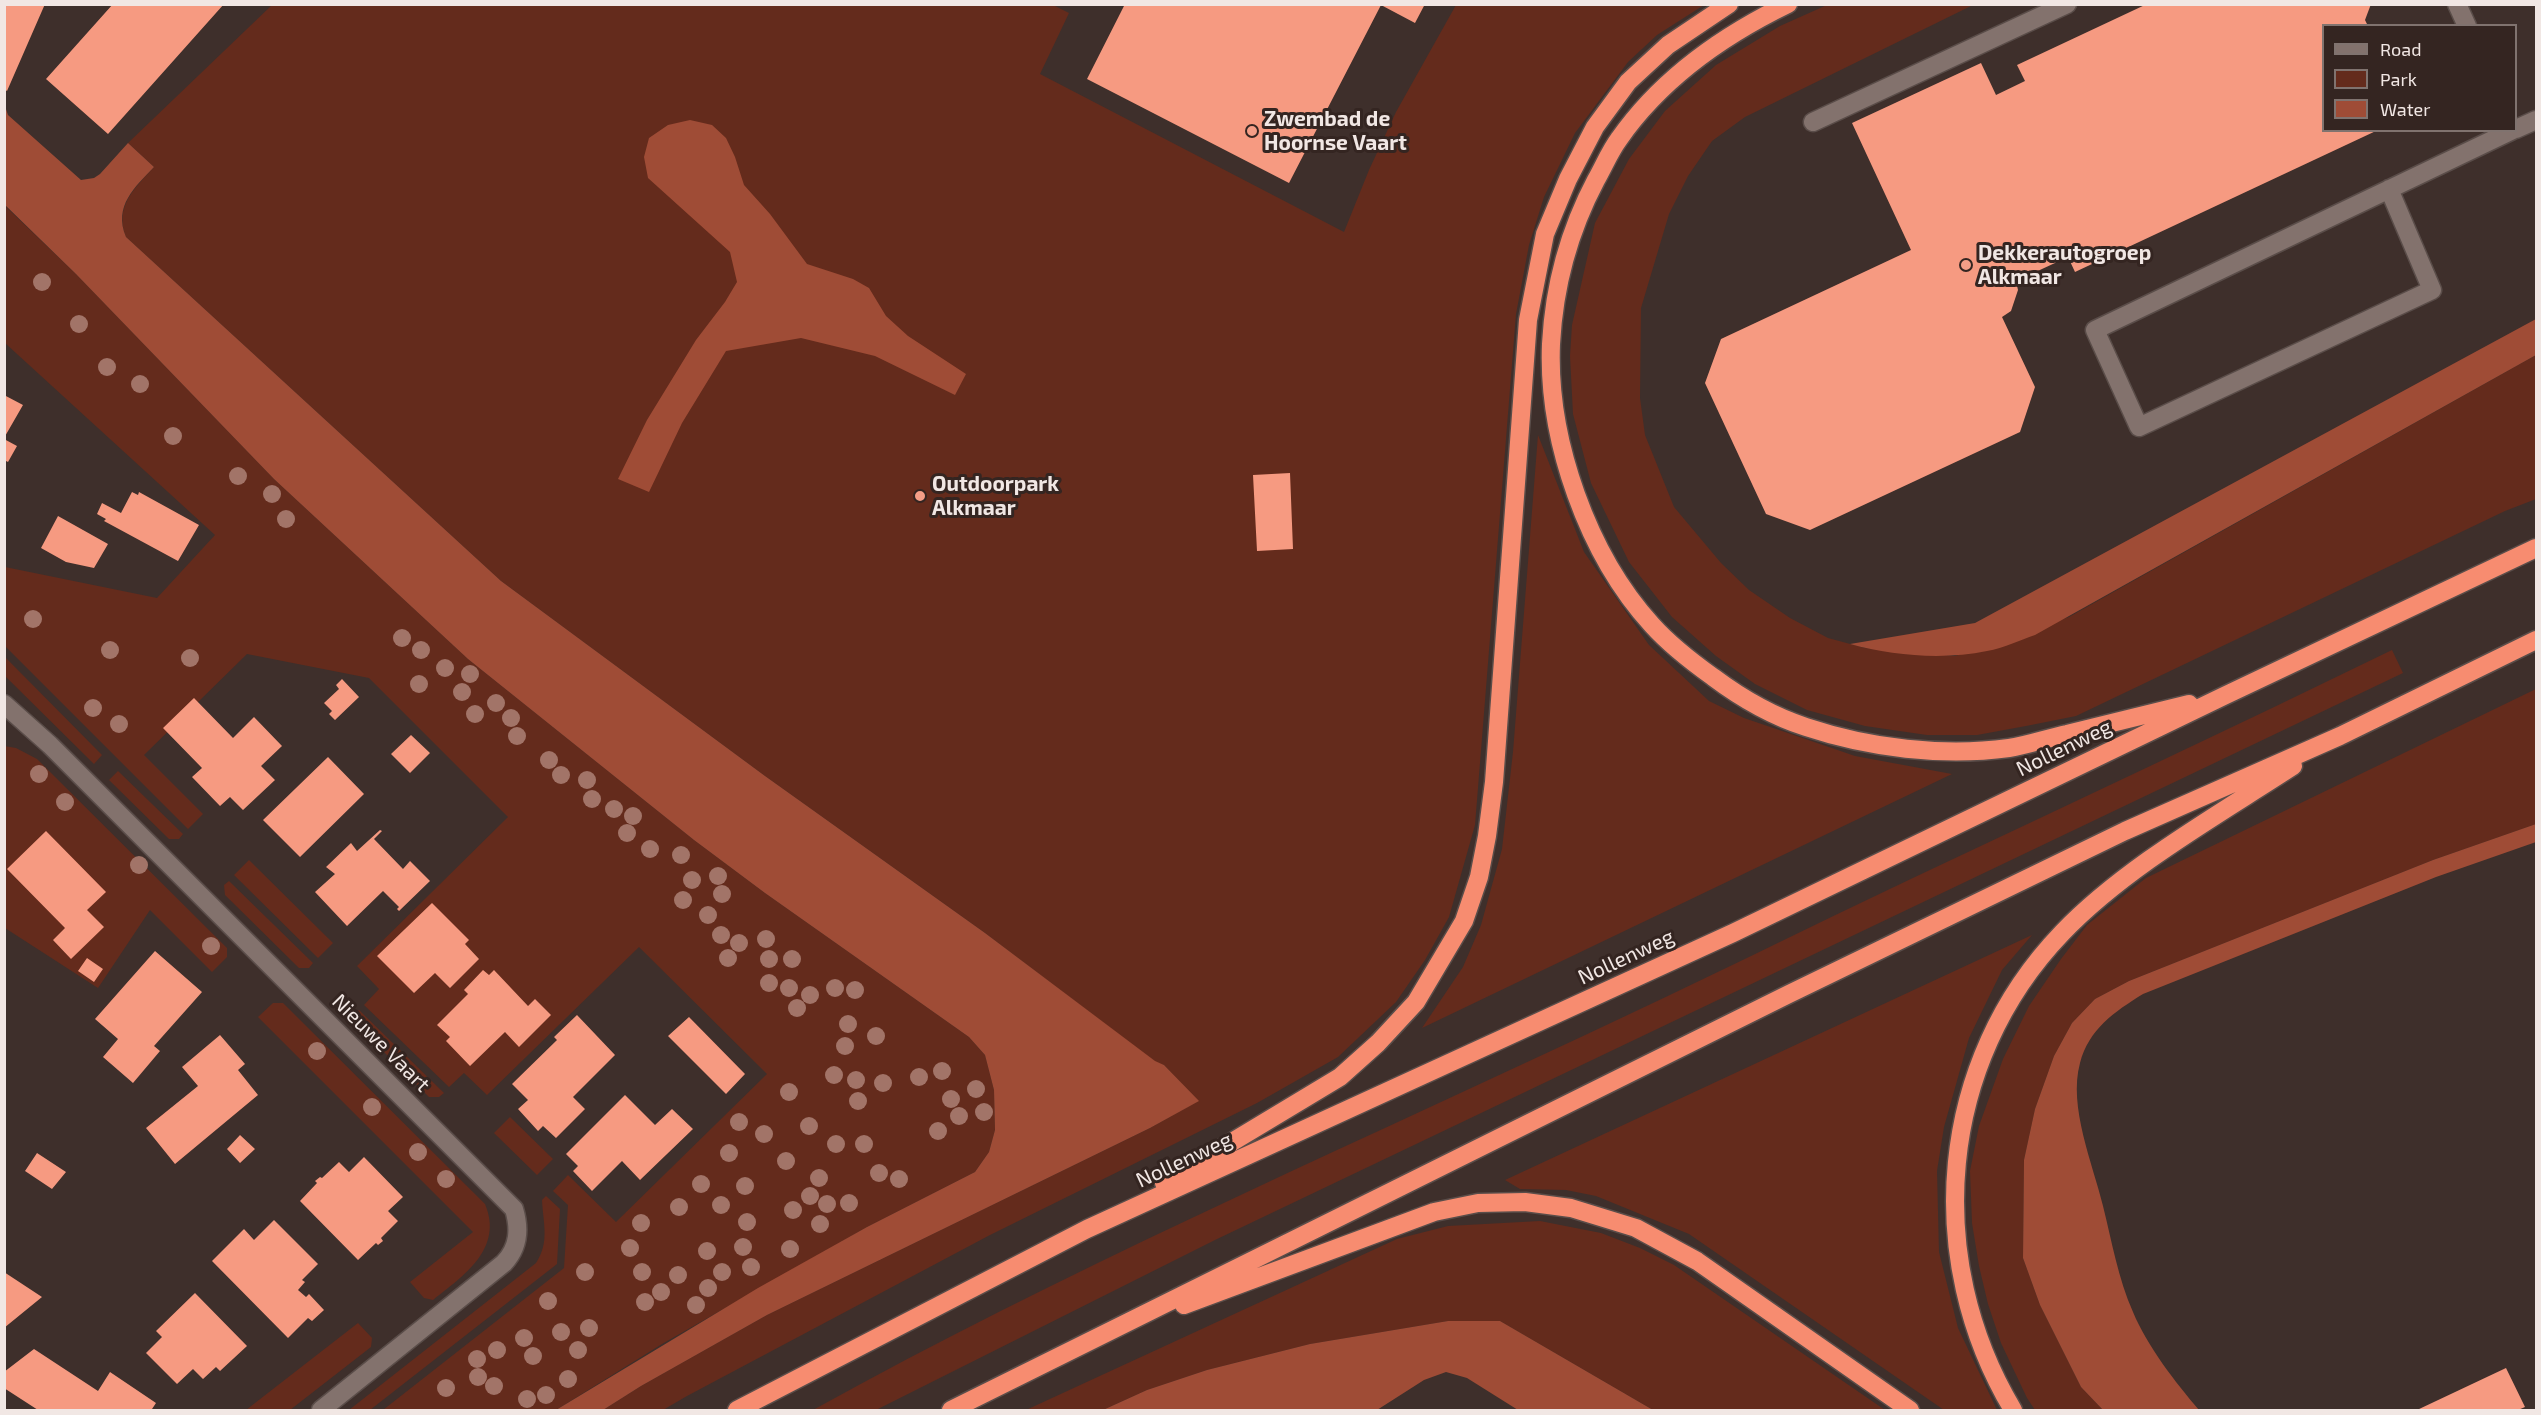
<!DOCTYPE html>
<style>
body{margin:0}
#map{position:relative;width:2541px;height:1415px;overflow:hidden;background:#3e2f2b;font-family:"Exo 2",sans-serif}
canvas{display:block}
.frame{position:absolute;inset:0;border:6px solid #f1e7e4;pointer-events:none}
.legend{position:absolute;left:2322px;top:24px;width:195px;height:108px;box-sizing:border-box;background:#342521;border:2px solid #80736f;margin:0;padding:8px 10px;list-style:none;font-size:18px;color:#f1e7e4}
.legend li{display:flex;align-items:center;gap:12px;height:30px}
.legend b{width:30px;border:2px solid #80736f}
</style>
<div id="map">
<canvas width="2541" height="1415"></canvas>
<div class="frame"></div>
<ul class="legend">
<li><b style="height:8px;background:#83726d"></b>Road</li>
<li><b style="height:16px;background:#642b1c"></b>Park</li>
<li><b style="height:16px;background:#9f4c36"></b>Water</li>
</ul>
</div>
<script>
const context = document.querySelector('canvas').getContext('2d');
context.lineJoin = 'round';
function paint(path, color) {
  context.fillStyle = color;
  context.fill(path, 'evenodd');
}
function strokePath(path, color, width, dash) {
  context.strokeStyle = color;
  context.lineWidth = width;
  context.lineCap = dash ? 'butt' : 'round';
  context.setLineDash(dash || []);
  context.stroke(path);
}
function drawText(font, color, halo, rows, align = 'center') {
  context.font = font + ' "Exo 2",sans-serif';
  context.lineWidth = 6;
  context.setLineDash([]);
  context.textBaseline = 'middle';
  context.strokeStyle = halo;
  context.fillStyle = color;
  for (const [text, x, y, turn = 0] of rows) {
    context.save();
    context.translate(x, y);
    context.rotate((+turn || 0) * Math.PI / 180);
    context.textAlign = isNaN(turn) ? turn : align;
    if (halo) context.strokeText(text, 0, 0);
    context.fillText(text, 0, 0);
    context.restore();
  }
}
paint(new Path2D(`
 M272,5H1053L1069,13L1040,74L1344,232L1369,170L1396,112L1456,5H1704L1657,35L1628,62L1575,133L1544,197L1529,245L1516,314L1475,825L1449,917L1425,960L1396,1002L1338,1057L1257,1103L990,1235L687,1396L663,1410H603L641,1386L767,1315L1150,1128L1198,1101L1164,1065L1155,1062L985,933L765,776L501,581L126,237C114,206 135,188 154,167L128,143Z
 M1827,5H1973L1745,117L1712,141L1688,176L1669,214L1641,308L1640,398L1645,435L1674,507L1721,563L1749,590L1790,618L1828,638L1865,648L1955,656L2069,617L2536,355V499L2505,511L2076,716L2026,726L1977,735H1927L1865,726L1807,710L1755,684L1716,656L1672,617L1629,562L1591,483L1573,414L1570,356L1572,325L1595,223L1629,159L1665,111L1716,65L1780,26Z
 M4,205L76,274L274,479L468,659L694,840L765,893L969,1037L985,1055L994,1090L995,1130L989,1152L975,1172L867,1227L662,1344L556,1410H383L564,1268L568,1205L553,1191L568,1175L616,1222L767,1074L639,947L487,1095L464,1073L449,1087L364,1005L379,989L357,966L508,817L369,678L247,654L144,755L203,814L188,829L5,646V567L157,598L215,535L5,343Z
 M1538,435L1584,552L1649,645L1709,701L1744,718L1855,756L1952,774L1422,1028L1463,967L1481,925L1502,849L1513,752Z
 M2392,650L2403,673L1215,1240L876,1410H813C1062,1272 1323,1158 1581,1037C1693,985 1803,930 1915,877C2074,802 2234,727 2392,650Z
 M5,657L102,755L94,764L5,676Z
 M2536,689V824L2433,860L2129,981L2095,999L2072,1023L2054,1056L2035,1109L2024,1160L2023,1258L2040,1305L2081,1387L2103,1410H2035L2027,1398L2001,1343L1988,1304L1979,1266L1972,1223L1970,1171L1979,1126L2003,1059L2029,1006L2061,959L2087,925L2146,878Z
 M4,746L16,748L37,759L227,948V957L212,972L150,910L98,988L5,928Z
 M118,771L183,834L179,839H169L109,780Z
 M249,860L333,943L318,958L234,875Z
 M229,881L313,963L309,968H299L225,895L224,885Z
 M2032,935L2002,970L1969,1038L1944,1127L1937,1171L1939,1252L1958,1328L1997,1410H1944L1689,1234L1596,1196L1566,1190L1520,1189L1505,1180Z
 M273,1003H283L485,1204C504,1249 463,1276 433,1300L424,1298L410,1282L473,1232L258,1017Z
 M359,1010L444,1093L439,1097H429L355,1023V1014Z
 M510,1117L553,1159L537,1175L494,1133Z
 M546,1196L560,1209L557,1264L370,1410H349L536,1263C550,1242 543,1223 542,1200Z
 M1540,1221L1601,1233L1640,1248L1674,1265L1885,1410H1653L1500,1321H1448L1310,1344L1207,1370L1147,1390L1103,1410H1026L1397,1239L1448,1226Z
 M358,1323L372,1338L371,1347L290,1410H246Z`), '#642b1c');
paint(new Path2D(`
 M5,106L8,115L81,180L94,178L100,174L128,143L154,167C135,187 113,206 126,237L501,581L765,776L985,933L1155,1061L1164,1065L1199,1101L1150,1128L767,1315L641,1386L603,1410H556L758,1288L867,1227L975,1172L989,1152L995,1130L994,1090L985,1055L969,1037L765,893L694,840L468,659L274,479L76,274L5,205Z
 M690,120L712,125L726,138L735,157L744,185L770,214L807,264L853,279L869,288L886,316L908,336L966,374L955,395L875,356L801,338L726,351L682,423L649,492L618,479L647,420L696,340L725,302L737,282L730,252L648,178L644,157L649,138L668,125Z
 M2536,319V355L2035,635C2020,640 2004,648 1987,651C1944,660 1893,656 1850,644L1975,623Z
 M2536,824V842L2436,877L2143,994C2114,1012 2089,1029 2080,1063C2068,1107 2093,1164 2103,1206C2112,1242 2118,1278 2133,1312C2147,1346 2176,1383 2199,1410H2103L2081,1387L2040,1305L2023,1258L2024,1160L2035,1109L2054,1056L2072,1023L2095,999L2129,981L2433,860Z
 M1448,1321H1500L1653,1410H1518L1467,1378L1446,1372L1424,1380L1377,1410H1103L1147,1390L1207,1370L1310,1344Z`), '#9f4c36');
paint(new Path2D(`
 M4,4H45L7,91L4,89Z
 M113,4H224L108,134L46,79Z
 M1125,4H1425L1415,23L1381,5L1289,183L1087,79Z
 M2147,4H2371L2365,20L2368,26H2324V130H2378L2075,272L2068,257L2016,281L2018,290L2011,311L2002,317L2035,387L2020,432L1810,530L1766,514L1705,383L1721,339L1911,250L1852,123L1981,63L1996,95L2025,81L2017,65Z
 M4,395L23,405L4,438Z
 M4,439L17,446L8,462L4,460Z
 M1290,473L1293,549L1257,551L1253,475Z
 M132,492L138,495L139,492L199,525L178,561L104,521L106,519L97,514L102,503L121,513Z
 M58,516L108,544L94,568L66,562L41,548Z
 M342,679L359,697L335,720L329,714L332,711L324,703L339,689L336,685Z
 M194,698L233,738L254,717L282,746L261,766L275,780L243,810L230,797L220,806L192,777L202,768L163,728Z
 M411,735L430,753L410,773L391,754Z
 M328,757L364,794L300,857L263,820Z
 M380,830L382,831L374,839L403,869L410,861L430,881L399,911L397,909L399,907L383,891L347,926L315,892L335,874L326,867L351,843L357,851Z
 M46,831L106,892L87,910L104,927L71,959L53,940L65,928L7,869Z
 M432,903L469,940L465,944L479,959L450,988L435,973L414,993L377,956Z
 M155,951L202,992L154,1046L160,1051L133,1083L103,1057L118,1039L95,1019Z
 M87,958L103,969L94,982L78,971Z
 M483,970L489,975L494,970L528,1006L535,999L551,1015L519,1047L505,1032L470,1066L446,1041L450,1037L437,1025L468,994L464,990Z
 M577,1015L615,1055L573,1097L585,1109L556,1138L543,1126L538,1131L518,1109L528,1100L512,1084L557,1040L554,1037Z
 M689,1017L745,1074L726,1094L668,1036Z
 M220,1035L245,1064L238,1070L258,1095L175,1164L146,1128L198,1086L182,1067Z
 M625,1095L655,1125L672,1109L693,1129L640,1180L622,1161L592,1191L573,1171L578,1166L566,1154Z
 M240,1135L255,1149L240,1163L227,1149Z
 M37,1153L66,1172L52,1189L25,1171Z
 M364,1157L403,1197L388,1211L398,1221L381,1238L383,1241L378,1245L376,1243L358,1260L300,1201L317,1183L315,1181L320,1177L322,1178L339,1162L349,1172Z
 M274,1220L318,1264L302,1280L305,1282L298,1290L306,1297L309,1294L324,1310L312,1321L308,1318L288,1338L212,1261L244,1229L254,1240Z
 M4,1272L42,1297L4,1328Z
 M195,1293L247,1346L220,1371L216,1367L203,1379L193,1369L177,1384L146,1353L162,1337L156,1331Z
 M34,1349L98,1391L110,1372L156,1403L152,1409L155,1410H38L4,1388V1372Z
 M2506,1368L2525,1407L2518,1410H2417Z`), '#f69a81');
const lane = new Path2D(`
 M2457,4L2467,26
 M1813,122L2067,4
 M2516,129L2536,120
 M2389,189L2432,290L2139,427L2095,330L2513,130`);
const street = new Path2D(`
 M4,704L50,745L514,1209C520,1229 519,1247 504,1263L321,1410`);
const highway = new Path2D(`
 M1788,4C1722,36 1661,79 1619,139C1610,151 1604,166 1596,180C1569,231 1554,287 1551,344C1547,440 1588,555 1652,625C1670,645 1692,662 1713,677C1741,698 1772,716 1806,727C1869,748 1943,757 2009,748C2028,745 2048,738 2067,734C2108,724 2149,714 2189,704
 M1164,1183L1340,1077L1378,1043L1416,1002L1464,921L1479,877L1487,836L1494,782L1528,320L1545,234L1568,179L1595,127L1628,82L1668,45L1729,4
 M1184,1305L1434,1212L1478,1203L1525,1202L1571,1208L1636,1228L1697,1261L1910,1410
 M737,1410L1087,1229L1733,933L2226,695L2536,548
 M951,1410L1789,994L2125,831L2340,736L2536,640
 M2013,1410C1922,1258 1938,1062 2062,933C2124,868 2218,815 2293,766`);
strokePath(lane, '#5a4d49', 21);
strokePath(street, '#5a4d49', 21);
strokePath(highway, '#5a4d49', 21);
strokePath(lane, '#83726d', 18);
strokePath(street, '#83726d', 18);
strokePath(highway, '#f78c70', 18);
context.fillStyle = '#a27468';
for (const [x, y] of [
 [42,282],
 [79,324],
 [107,367],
 [140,384],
 [173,436],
 [238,476],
 [272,494],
 [286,519],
 [33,619],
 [402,638],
 [110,650],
 [421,650],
 [190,658],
 [445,668],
 [470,674],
 [419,684],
 [462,692],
 [496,703],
 [93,708],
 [475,714],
 [511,718],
 [119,724],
 [517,736],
 [549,760],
 [39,774],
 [561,775],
 [587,780],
 [592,799],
 [65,802],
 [614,809],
 [633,816],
 [627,833],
 [650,849],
 [681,855],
 [139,865],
 [718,876],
 [692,880],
 [722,894],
 [683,900],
 [708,915],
 [721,935],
 [766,939],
 [739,943],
 [211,946],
 [728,958],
 [769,959],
 [792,959],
 [769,983],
 [789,988],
 [835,988],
 [855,990],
 [810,995],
 [797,1008],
 [848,1024],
 [876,1036],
 [845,1046],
 [317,1051],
 [942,1071],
 [834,1075],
 [919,1077],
 [856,1080],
 [883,1083],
 [976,1089],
 [789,1092],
 [951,1099],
 [858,1101],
 [372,1107],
 [984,1112],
 [959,1116],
 [739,1122],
 [809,1126],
 [938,1131],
 [764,1134],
 [836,1144],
 [864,1144],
 [418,1152],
 [729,1153],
 [786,1161],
 [879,1173],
 [819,1178],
 [446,1179],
 [899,1179],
 [701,1184],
 [745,1186],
 [810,1196],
 [849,1203],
 [827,1204],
 [721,1205],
 [679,1207],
 [793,1210],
 [747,1222],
 [641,1223],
 [820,1224],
 [743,1247],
 [630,1248],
 [790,1249],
 [707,1251],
 [751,1267],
 [585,1272],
 [642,1272],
 [722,1272],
 [678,1275],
 [708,1288],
 [661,1292],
 [548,1301],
 [645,1302],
 [696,1305],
 [589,1328],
 [561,1332],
 [524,1338],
 [497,1350],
 [578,1350],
 [533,1356],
 [477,1359],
 [478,1377],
 [568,1379],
 [494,1386],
 [446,1388],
 [546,1395],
 [527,1399]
]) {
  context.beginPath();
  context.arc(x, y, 9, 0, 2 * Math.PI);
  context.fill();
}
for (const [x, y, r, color] of [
 [1252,131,6,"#f49e87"],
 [1966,265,6,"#f49e87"],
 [920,496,6,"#f49e87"]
]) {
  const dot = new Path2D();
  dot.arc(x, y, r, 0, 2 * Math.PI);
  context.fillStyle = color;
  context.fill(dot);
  strokePath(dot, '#342521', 2);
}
drawText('bold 21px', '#f1e7e4', '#342521', [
 ["Zwembad de",1264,119],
 ["Hoornse Vaart",1264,143],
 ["Dekkerautogroep",1978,253],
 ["Alkmaar",1978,277],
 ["Outdoorpark",932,484],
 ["Alkmaar",932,508]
], 'left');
drawText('21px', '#f1e7e4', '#342521', [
 ["Nollenweg",2064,748,-26],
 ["Nollenweg",1626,957,-25],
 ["Nieuwe Vaart",381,1043,45],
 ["Nollenweg",1184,1160,-25]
]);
</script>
